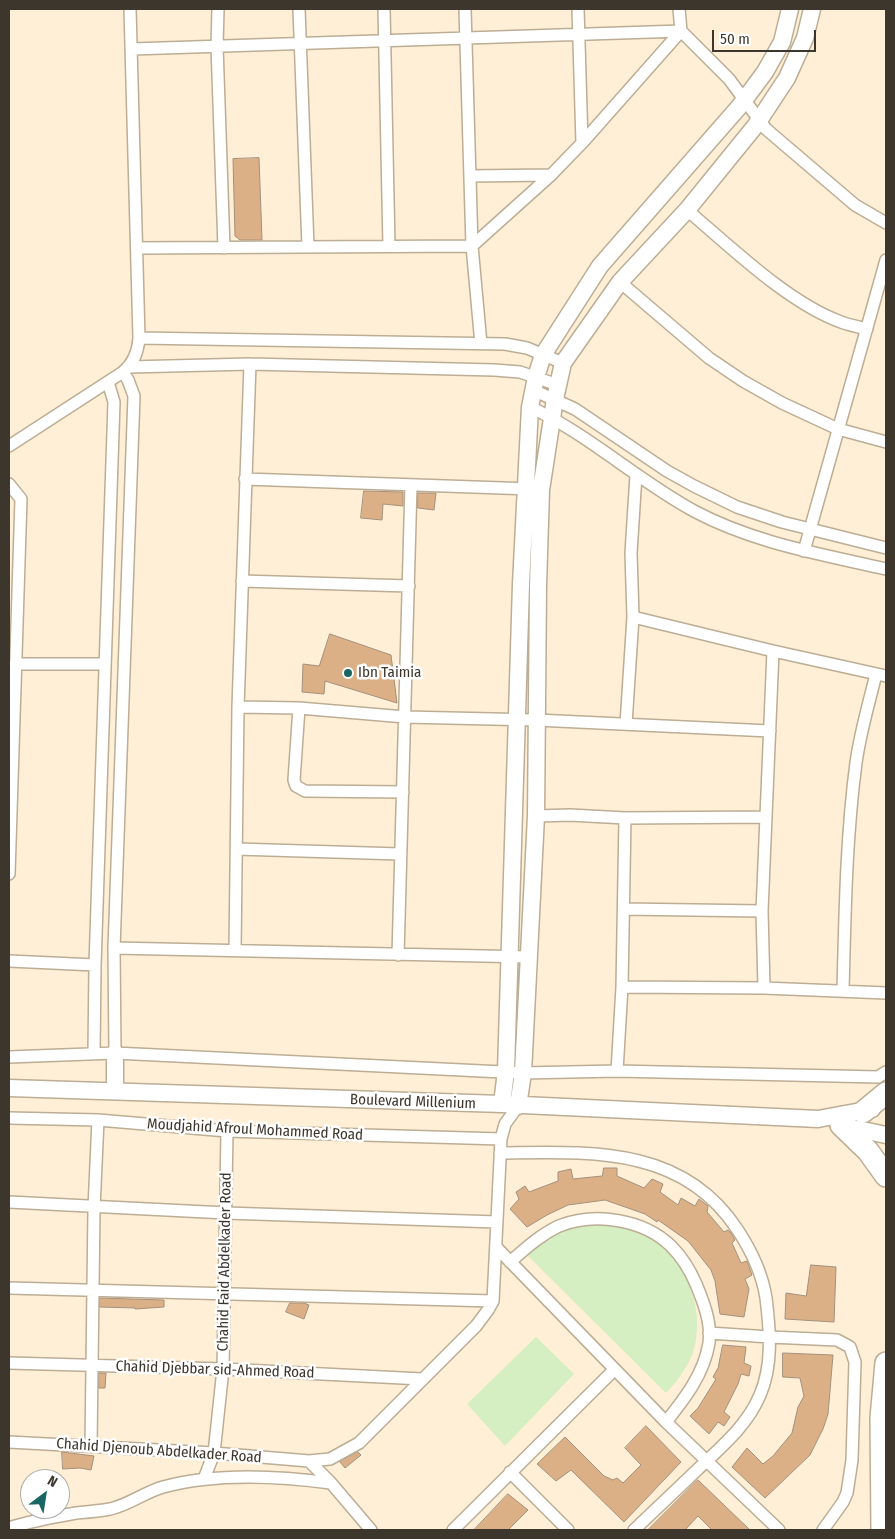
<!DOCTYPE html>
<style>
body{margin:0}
#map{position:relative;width:895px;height:1539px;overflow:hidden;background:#ffefd6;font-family:"Fira Sans Condensed",sans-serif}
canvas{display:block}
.frame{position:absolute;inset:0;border:10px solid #3c362c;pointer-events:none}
.north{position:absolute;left:20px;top:1469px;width:50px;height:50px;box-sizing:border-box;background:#fff;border:1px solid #b1afab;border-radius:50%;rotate:31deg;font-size:14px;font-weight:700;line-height:20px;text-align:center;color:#3c362c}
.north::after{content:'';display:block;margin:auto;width:18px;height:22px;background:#186664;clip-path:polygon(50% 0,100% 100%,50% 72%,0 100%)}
.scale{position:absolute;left:712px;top:30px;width:104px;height:22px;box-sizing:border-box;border:2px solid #3c362c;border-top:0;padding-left:6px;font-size:15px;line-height:18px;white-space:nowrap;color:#3c362c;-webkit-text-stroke:4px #fff;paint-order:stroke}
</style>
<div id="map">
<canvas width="895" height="1539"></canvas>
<div class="frame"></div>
<div class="north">N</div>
<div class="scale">50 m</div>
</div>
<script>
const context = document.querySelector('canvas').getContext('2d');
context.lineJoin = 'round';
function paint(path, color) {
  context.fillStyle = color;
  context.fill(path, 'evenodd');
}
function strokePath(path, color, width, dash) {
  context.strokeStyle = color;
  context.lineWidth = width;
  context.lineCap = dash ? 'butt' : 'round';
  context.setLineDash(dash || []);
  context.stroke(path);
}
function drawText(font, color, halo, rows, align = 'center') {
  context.font = font + ' "Fira Sans Condensed",sans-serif';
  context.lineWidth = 5;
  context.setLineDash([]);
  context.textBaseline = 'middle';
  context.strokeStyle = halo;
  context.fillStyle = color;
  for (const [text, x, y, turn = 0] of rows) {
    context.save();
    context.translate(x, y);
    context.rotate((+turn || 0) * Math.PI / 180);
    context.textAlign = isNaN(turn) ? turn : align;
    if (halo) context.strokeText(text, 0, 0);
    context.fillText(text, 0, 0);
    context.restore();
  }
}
paint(new Path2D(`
 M581,1224C604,1224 627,1223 648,1235C684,1256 704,1304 695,1345C691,1363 679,1379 666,1393L523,1251L561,1230Z
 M536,1337L574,1374L505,1446L467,1404Z`), '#d5eec2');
const building = new Path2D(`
 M259,158L262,240H240L235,236L233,159Z
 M364,491L403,492V506L383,504L382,520L361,518Z
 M418,493H436L434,510L418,508Z
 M330,634L391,655L397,703L325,681L324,694L302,692L303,664L319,666Z
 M604,1168H617V1176L644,1188L652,1179L663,1184L660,1192L678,1205L681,1198L695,1206L699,1199L708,1206L707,1212L724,1232L728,1230L731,1233L735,1240L732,1243L741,1263L747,1261L752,1275L745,1279L749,1289L744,1317L720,1314L715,1281L711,1270L688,1241L658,1220L657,1222L645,1214L605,1200L568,1205L547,1215L527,1227L510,1209L519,1199L516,1192L525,1186L529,1192L558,1181V1172L571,1169L573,1179L602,1176Z
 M811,1265L836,1267L834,1322L785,1319L786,1293L806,1296Z
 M100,1298L164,1300V1307L135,1309V1308L100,1307Z
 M290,1303H304L309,1305L304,1319L286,1312Z
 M723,1345L746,1347L744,1363L751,1366L749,1376L741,1374L738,1384L724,1412L730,1417L724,1426L718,1422L709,1434L690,1416L698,1408L716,1379L713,1377L718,1368Z
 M783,1353L833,1355L828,1414L823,1429L810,1455L765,1498L732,1467L747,1448L763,1464L773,1456L792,1433L798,1407L804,1396L800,1378L783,1377Z
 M99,1373H106L105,1388H99Z
 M646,1426L681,1462L624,1522L571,1470L556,1481L537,1464L565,1437L604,1476L613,1480L617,1478L623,1483L641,1465L625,1448Z
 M62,1452L94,1456L91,1470L80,1468L63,1469Z
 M358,1452L361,1455L345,1468L340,1462Z
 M698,1480L750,1530H712L698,1516L685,1530H648Z
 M508,1494L528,1510L508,1530H474Z`);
paint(building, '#dcb086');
strokePath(building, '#a4907c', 1);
const minor = new Path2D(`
 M218,9L217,46L224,248
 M299,9L308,247
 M384,9L389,246
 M465,9L472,246L481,344
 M578,9L582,143
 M679,9L681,31L729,79L766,129L855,205L886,223
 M132,49L681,31
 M470,176L551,175
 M687,210C731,247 788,303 841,322C849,325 859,327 867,329
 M137,248L472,246L551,175L582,143L681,31
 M620,282L709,358L743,381L782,403L838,429L886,442
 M139,338L505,344L527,348L563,363
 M129,367L250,364L494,370L520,372L558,385
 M533,390L575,409L667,471L694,486L737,507L782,522L886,548
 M530,407C588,434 637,480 694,511C754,543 821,554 886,569
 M9,446L123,372C134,363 138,352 139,338L130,9
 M245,479L531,489
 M9,484L21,499L9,874
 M804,551L886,260
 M242,581L409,586
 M633,617L773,651L886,676
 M15,664H105
 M238,707L299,708L405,717L536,720L770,731
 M299,708L294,780L296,786L305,791L403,792
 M626,724L633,617L631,553L636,475
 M536,816L570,815L625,818L766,817
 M237,849L400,854
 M624,909L762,911
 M114,948L529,957
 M235,950L238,707L250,364
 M398,955L411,485
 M9,961L95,965
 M622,987L764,988L886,993
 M764,988L762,911L773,651
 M843,990C845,915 846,838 856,763C860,733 869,703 876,674
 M94,1053L95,965L114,402L108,382
 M115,1053L114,948L134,396L128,380L123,372
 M9,1057L115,1053L523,1073L617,1071L878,1077L886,1072
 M617,1071L622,987L625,818
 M9,1118L98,1120L227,1131L501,1139
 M500,1153C588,1152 682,1145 737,1229C751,1250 762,1272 766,1298C770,1330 773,1365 760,1395C747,1426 721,1447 697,1470C676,1490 655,1510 634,1530
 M9,1202L226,1213L497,1222
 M496,1247L666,1422L779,1530
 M510,1262C526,1248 540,1235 559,1226C595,1212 643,1219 671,1246C681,1256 690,1270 696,1284C703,1301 712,1323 709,1343C704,1374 685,1398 666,1422
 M9,1288L493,1301
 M709,1333L770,1337L837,1340L850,1347L855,1362L852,1460L847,1493L843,1502L823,1530
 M9,1363L223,1369L422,1379
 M9,1442L214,1453L309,1461L330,1459L359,1443L476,1326L488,1310L493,1301L501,1139L505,1124L518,1106
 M91,1446L94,1208L98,1120
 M309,1461L331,1483L371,1530
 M510,1472L568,1530
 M204,1479L214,1453L223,1369L227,1131
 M9,1528C31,1521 53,1517 76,1513C87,1512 99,1511 110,1509C129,1505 145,1492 163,1487C214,1473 279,1476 331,1483
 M453,1530L614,1370`);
const secondary = new Path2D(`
 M115,1053V1090
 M9,1088L502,1104L818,1119L872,1109
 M502,1104L506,1071L521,584L530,407L536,377L543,355L600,266L739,107L765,72L782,42L790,9
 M518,1106L523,1073L536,816L538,586L541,490L555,399L563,363L620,282L687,210L756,125L787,78L805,38L812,9
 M839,1125L886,1135`);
const motorway = new Path2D(`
 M863,1112L886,1093
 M841,1125L868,1151L886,1176
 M882,1530L881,1418L886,1363`);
strokePath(minor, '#bcad95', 14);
strokePath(secondary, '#bcad95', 19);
strokePath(motorway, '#bcad95', 24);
strokePath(minor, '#fff', 11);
strokePath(secondary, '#fff', 16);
strokePath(motorway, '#fff', 21);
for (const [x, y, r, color] of [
 [348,673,5,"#186664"]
]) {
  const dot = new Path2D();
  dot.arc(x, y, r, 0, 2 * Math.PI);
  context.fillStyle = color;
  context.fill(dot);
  strokePath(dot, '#fff', 2);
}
drawText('15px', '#3c362c', '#fff', [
 ["Ibn Taimia",358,673]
], 'left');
drawText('15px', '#3c362c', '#fff', [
 ["Boulevard Millenium",413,1102,2],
 ["Moudjahid Afroul Mohammed Road",255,1130,3],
 ["Chahid Faid Abdelkader Road",225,1262,-89],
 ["Chahid Djebbar sid-Ahmed Road",215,1370,2],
 ["Chahid Djenoub Abdelkader Road",159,1451,4]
]);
</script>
